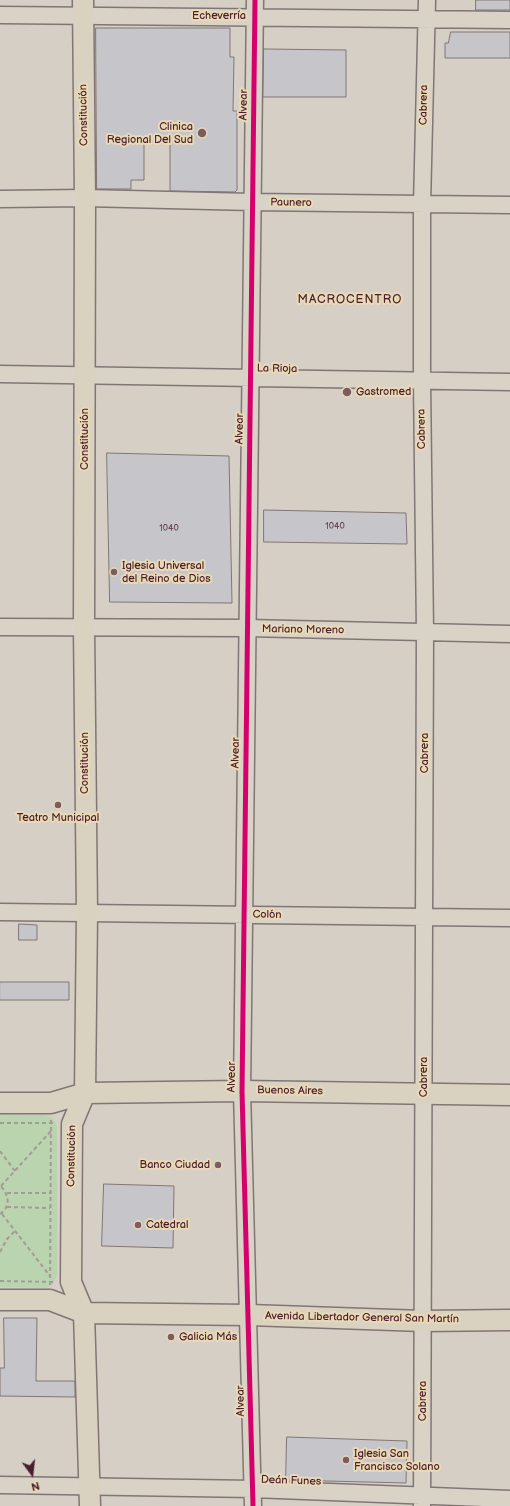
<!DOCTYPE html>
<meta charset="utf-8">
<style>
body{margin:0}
#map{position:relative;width:510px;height:1506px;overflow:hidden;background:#d5cfc5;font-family:"Balsamiq Sans",sans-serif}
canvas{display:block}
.north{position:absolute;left:12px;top:1454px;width:40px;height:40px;-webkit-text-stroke:3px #ead9b6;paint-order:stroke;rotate:165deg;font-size:11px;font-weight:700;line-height:16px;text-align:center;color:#4a1f2b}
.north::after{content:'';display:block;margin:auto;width:14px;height:18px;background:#4a1f2b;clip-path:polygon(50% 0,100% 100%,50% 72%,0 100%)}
</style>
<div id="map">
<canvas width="510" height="1506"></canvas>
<div class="north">N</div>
</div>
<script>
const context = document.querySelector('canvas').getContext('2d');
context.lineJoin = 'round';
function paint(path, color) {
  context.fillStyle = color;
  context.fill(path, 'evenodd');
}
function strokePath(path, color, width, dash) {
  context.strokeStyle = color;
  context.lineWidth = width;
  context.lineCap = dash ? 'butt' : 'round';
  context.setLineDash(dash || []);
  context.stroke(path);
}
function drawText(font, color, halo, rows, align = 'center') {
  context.font = font + ' "Balsamiq Sans",sans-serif';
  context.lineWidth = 4;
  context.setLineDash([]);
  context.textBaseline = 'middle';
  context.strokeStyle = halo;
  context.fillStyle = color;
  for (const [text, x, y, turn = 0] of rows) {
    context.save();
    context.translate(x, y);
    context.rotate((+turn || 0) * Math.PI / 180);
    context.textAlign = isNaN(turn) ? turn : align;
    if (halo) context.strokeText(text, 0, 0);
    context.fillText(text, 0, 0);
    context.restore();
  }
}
paint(new Path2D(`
 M0,1114L45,1115L54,1119L57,1126V1275L53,1284L46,1288L0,1287Z`), '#b9d4af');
const building = new Path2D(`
 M476,0H510V10H476Z
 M96,28H230V57H234L233,111H237V190L235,192L170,191V142L150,141L144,142V180H131V189H97Z
 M451,32H510V58H445V43H448Z
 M264,49L346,50V97H263Z
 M107,453L229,456L232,603L110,602Z
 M264,510L406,513L407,544L264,542Z
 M19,924L37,925V940H19Z
 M0,982H69V1000H0Z
 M104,1184L174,1186L173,1248L102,1246Z
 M4,1318H37L36,1381H75V1397L0,1396V1368H4Z
 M287,1437L407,1441L406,1483L286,1480Z`);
paint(building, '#c6c5c9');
strokePath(building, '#817674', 1);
const minor = new Path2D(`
 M0,15L510,20
 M0,199L85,198L252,202L510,205
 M0,374L510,382
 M0,627L247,628L510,634
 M0,912L510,918
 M0,1485L253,1489L510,1499
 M253,1506L242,1091L255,0
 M422,1506L425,632L422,381V205L427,0`);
const major = new Path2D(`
 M83,0L85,198L84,627L87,913L85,1093L72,1124L71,1282L84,1313L90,1506
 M0,1103H51L85,1093L242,1091L510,1095
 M0,1300H50L84,1313L249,1315L423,1321L510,1320`);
strokePath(minor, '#817674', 19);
strokePath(major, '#817674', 23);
strokePath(new Path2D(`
 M0,1123H56
 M0,1151L15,1171
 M1,1186L51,1131
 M7,1193H50
 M7,1207L50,1208
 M0,1214C11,1206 9,1196 1,1186
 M2,1214L50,1276
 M0,1252L7,1239L15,1231
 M0,1281L56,1282
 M50,1285L51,1118`), '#a59b95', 2, [4, 3]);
strokePath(minor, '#d8d2c7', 16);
strokePath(major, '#d9d2c1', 20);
strokePath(new Path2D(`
 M253,1506L242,1091L255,0`), '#d6006c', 5);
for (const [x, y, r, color] of [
 [202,133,5,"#7b5d61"],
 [347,392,5,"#7b5d61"],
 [114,572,4,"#7b5d61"],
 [58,805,4,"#7b5d61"],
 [218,1165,4,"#7b5d61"],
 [138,1225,4,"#7b5d61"],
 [171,1337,4,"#7b5d61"],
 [346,1460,4,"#7b5d61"]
]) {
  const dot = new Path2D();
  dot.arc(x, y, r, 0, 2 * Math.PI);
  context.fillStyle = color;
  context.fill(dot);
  strokePath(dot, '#ead9b6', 1.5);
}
drawText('9px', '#694852', null, [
 ["1040",335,527],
 ["1040",169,529]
]);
drawText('11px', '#4a1f2b', '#ead9b6', [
 ["Echeverría",219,16],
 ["Alvear",244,105,-89],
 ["Cabrera",424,105,-89],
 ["Constitución",84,115,-91],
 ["Paunero",291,203,1],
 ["La Rioja",277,369,1],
 ["Alvear",240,429,-89],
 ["Cabrera",422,429,-91],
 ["Constitución",85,439,-90],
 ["Mariano Moreno",303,630,1],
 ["Alvear",236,753,-89],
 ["Cabrera",425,753,-90],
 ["Constitución",85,763,-90],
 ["Colón",267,915,1],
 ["Alvear",232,1077,-90],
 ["Cabrera",424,1077,-90],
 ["Buenos Aires",290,1091,1],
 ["Constitución",72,1156,-89],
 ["Avenida Libertador General San Martín",362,1318,1],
 ["Alvear",241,1401,-91],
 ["Cabrera",423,1401,-90],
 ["Deán Funes",291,1481,2]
]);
drawText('11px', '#4a1f2b', '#ead9b6', [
 ["Clinica",193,127,"right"],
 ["Regional Del Sud",193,140,"right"],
 ["Gastromed",356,392],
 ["Iglesia Universal",122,566],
 ["del Reino de Dios",122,579],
 ["Teatro Municipal",58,818,"center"],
 ["Banco Ciudad",210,1165,"right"],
 ["Catedral",146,1225],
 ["Galicia Más",179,1337],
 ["Iglesia San",354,1454],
 ["Francisco Solano",354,1467]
], 'left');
context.letterSpacing = '1px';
drawText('12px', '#4a1f2b', '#ead9b6', [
 ["MACROCENTRO",350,300]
]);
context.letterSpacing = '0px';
</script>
